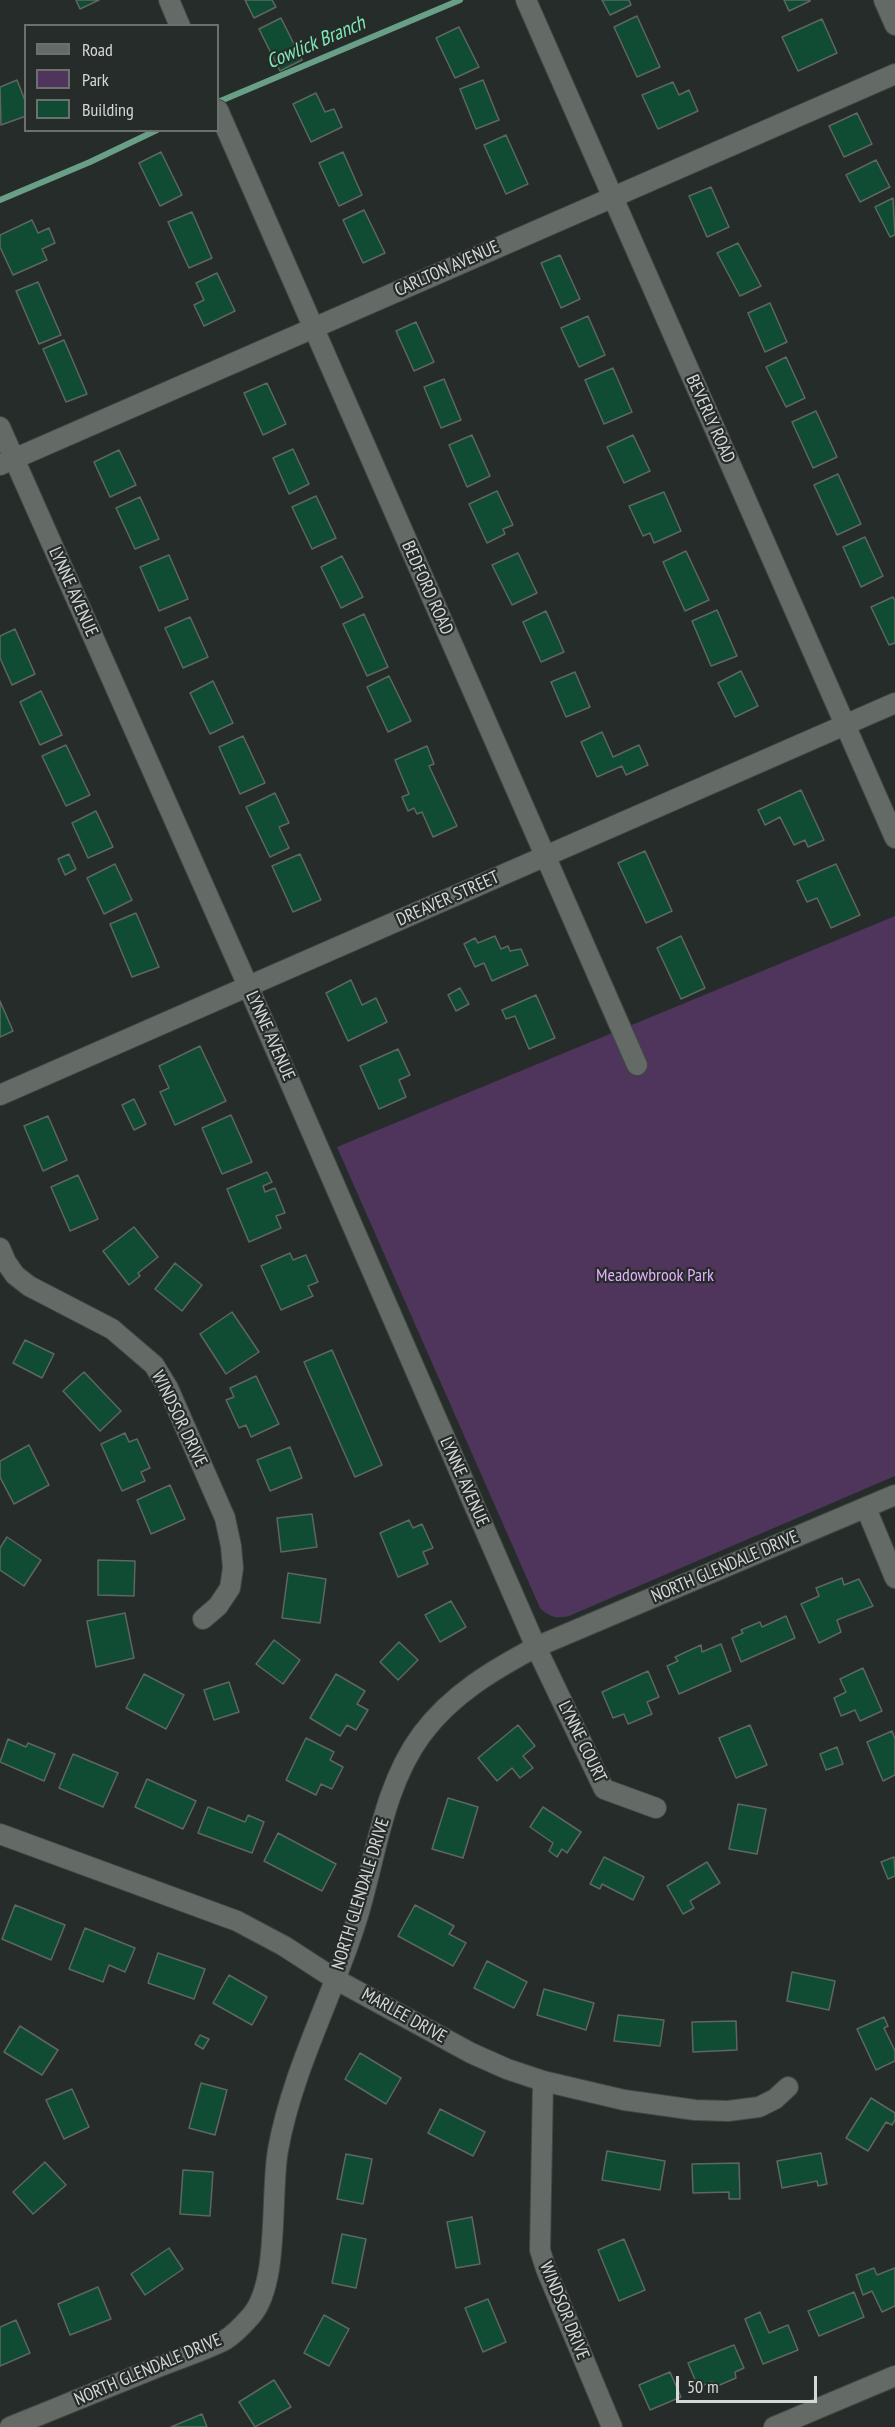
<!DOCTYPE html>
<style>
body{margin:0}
#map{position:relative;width:895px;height:2427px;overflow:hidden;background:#262c29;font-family:"PT Sans Narrow",sans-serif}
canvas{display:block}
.legend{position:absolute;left:24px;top:24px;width:195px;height:108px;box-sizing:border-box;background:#262c29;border:2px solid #6c716e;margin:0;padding:8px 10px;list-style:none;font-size:18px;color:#d4d8d6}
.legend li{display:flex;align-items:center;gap:12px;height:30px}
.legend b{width:30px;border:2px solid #6c716e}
.scale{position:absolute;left:676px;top:2376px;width:141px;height:27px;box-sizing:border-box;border:3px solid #d4d8d6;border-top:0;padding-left:8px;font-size:18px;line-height:21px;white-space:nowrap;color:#d4d8d6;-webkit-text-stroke:4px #262c29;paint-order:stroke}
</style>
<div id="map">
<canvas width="895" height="2427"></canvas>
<ul class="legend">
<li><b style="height:8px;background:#646b67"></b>Road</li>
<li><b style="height:16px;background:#4f355b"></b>Park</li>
<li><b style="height:16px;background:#0f4c33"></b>Building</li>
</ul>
<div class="scale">50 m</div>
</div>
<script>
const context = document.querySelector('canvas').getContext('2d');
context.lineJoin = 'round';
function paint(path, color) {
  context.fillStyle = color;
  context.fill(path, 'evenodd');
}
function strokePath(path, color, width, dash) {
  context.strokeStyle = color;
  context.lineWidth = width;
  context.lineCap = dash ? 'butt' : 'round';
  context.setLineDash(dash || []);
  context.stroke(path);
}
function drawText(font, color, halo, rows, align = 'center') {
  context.font = font + ' "PT Sans Narrow",sans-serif';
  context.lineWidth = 4.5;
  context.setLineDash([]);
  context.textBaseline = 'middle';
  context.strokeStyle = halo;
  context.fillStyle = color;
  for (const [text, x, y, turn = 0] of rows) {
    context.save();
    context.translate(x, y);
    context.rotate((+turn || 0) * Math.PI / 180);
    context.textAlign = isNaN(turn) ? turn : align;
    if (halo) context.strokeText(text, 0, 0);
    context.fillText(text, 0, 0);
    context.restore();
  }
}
paint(new Path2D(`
 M895,916V1476L569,1616C557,1619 549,1617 540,1608L337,1147Z`), '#4f355b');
strokePath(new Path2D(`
 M218,102L460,0
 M0,200L90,162L157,130`), '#6a9f87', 6);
const building = new Path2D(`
 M76,0H99L80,9Z
 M245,0H272L276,7L254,18Z
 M602,0H629L631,5L610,15Z
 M784,0H810V1L789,11Z
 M637,16L660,67L637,77L614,27Z
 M281,18L302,60L280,71L259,29Z
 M822,19L837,53L798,71L782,37Z
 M459,27L479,67L455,78L436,38Z
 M17,80L26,103V116L1,125L0,87Z
 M483,80L499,120L476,129L460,89Z
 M673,82L679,95L689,90L698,111L658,129L642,95Z
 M316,93L325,112L334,109L342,127L311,142L293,104Z
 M857,113L872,144L844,157L829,126Z
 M506,135L528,184L506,194L484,145Z
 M161,152L182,195L160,206L139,163Z
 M343,152L362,195L339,206L319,163Z
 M876,160L890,187L860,202L846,175Z
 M711,187L729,227L707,237L689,196Z
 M893,198L895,235L890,237L875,207Z
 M364,210L385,253L363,263L343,220Z
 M192,212L212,258L189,268L168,222Z
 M32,220L38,233L49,228L55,243L42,249L47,260L13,275L0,247V235Z
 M738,243L761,286L740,296L717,253Z
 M560,255L580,299L561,308L541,263Z
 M217,273L235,311L204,326L194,305L204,300L196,283Z
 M38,282L61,335L39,344L16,291Z
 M770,303L787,342L765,352L748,313Z
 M588,316L605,355L579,367L561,328Z
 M416,322L434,362L414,371L396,331Z
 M64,340L87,394L66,402L43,349Z
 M786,357L805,398L786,407L766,367Z
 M613,368L632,412L604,424L585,380Z
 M444,379L461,420L441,428L424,387Z
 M267,383L286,424L263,435L244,393Z
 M816,411L837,457L813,468L792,422Z
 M472,435L490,476L467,487L449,445Z
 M633,435L650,471L624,483L607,447Z
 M293,449L309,484L289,494L273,458Z
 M119,450L136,485L110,497L94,462Z
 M838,474L861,524L837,535L814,485Z
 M497,491L513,525L503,529L505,534L487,543L469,504Z
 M664,492L681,531L654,543L650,533L643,536L629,506Z
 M316,496L336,538L312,549L292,507Z
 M140,497L159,539L135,549L116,508Z
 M865,537L883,576L861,587L843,547Z
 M686,551L709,600L685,611L663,562Z
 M518,553L537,593L512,605L492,565Z
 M169,555L188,599L159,611L140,567Z
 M342,556L363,597L341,608L321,567Z
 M893,597L895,601V643L889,645L871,607Z
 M717,610L737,656L711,666L692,621Z
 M546,611L564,652L541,662L523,622Z
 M364,614L388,667L367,676L343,624Z
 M190,617L208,657L183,668L165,628Z
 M15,629L35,674L12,685L0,658V636Z
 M741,671L758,706L735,717L718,683Z
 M575,672L590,707L566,717L551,682Z
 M389,676L411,721L388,732L367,687Z
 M213,681L233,723L210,734L190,693Z
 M41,691L62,735L40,745L20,702Z
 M602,732L613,757L639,745L648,765L626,775L622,766L597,777L581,742Z
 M243,736L265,783L240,794L219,747Z
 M66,745L90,795L66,806L42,756Z
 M427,746L434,764L429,766L457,826L433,837L422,812L417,814L414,808L408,811L402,797L409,794L395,760Z
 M801,790L824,840L808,847L805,840L794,845L780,817L765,825L758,810Z
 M275,793L289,823L279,827L289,848L270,857L246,807Z
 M96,811L113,847L88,858L72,823Z
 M645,851L672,911L646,923L618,863Z
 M69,854L76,869L65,875L58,859Z
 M300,854L321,900L293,912L272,866Z
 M115,864L132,900L104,914L87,878Z
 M836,864L860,915L831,928L817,898L807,902L797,881Z
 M136,913L159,967L132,977L110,924Z
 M495,936L501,949L508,946L510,951L521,949L528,965L492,981L484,963L475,967L464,944L475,938L478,943Z
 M681,936L705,988L681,999L657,948Z
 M351,980L362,1005L376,998L387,1022L348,1041L326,993Z
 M460,988L469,1004L456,1011L448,995Z
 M536,995L555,1038L529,1049L515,1016L506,1019L502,1010Z
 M0,1001L13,1031L0,1037Z
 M200,1046L226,1101L175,1125L160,1092L169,1088L159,1066Z
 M398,1049L410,1075L399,1080L406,1097L379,1109L360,1066Z
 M134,1099L146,1124L134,1130L122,1105Z
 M231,1115L252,1162L222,1174L202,1128Z
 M48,1116L67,1160L43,1171L24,1126Z
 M267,1172L272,1182L263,1186L265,1192L275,1188L285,1213L276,1216L281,1228L249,1242L227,1189Z
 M78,1175L98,1219L70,1231L51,1187Z
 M134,1227L158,1257L138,1273L140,1276L129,1285L103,1251Z
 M290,1253L293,1260L306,1255L318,1282L308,1286L313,1296L281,1310L261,1266Z
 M175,1263L202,1285L182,1311L155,1289Z
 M232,1312L259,1352L226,1374L200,1334Z
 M25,1340L54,1354L42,1378L13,1363Z
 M332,1350L382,1465L355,1477L304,1362Z
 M84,1372L121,1411L100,1431L63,1391Z
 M256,1376L279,1424L251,1437L246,1425L239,1428L226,1400L234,1397L230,1388Z
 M125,1433L129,1442L137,1439L150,1468L141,1472L145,1481L122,1491L101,1444Z
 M29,1445L49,1485L14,1504L0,1477V1461Z
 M290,1447L302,1478L270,1491L257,1460Z
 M170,1485L185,1519L151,1534L137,1500Z
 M312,1514L317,1547L281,1552L277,1518Z
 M409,1520L413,1528L422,1524L433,1548L423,1552L428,1564L398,1577L380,1533Z
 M7,1537L41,1560L24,1586L0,1570V1548Z
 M98,1560L135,1561L134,1596L98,1595Z
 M288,1573L326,1579L320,1623L282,1618Z
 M842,1578L844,1585L859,1579L873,1606L837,1620L841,1632L819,1643L801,1604L819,1596L816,1588Z
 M451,1601L466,1627L440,1642L425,1615Z
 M125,1613L134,1658L96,1667L87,1621Z
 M786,1616L795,1638L741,1662L732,1638L743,1633L741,1630L760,1622L762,1627Z
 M274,1640L300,1660L283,1684L256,1664Z
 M399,1642L418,1660L398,1680L380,1662Z
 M721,1644L731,1671L679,1694L667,1666L678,1661L675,1657L701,1645L702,1652Z
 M863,1668L882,1711L860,1721L855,1710L841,1716L834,1698L846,1692L840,1679Z
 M648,1671L659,1697L647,1702L652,1714L628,1724L624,1714L613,1718L602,1692Z
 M144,1674L184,1695L166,1729L126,1708Z
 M336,1674L365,1691L357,1704L368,1710L356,1730L347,1725L340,1736L310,1718Z
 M229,1682L239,1712L214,1720L204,1690Z
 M518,1725L535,1746L523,1756L533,1768L520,1778L512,1768L497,1781L478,1758Z
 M750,1725L767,1765L736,1778L719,1738Z
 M892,1731L895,1739V1775L883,1781L867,1742Z
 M306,1738L334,1752L330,1760L343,1767L332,1789L321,1784L316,1795L286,1780Z
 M8,1739L26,1747L28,1743L55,1754L44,1781L0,1762Z
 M837,1747L843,1764L826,1770L820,1754Z
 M73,1754L118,1773L103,1807L59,1788Z
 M147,1779L196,1801L183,1829L135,1807Z
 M448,1798L478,1807L463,1858L432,1849Z
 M738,1804L766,1809L757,1854L729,1849Z
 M208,1807L245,1822L248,1815L264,1822L252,1853L198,1833Z
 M543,1807L581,1832L567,1853L562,1849L557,1857L549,1851L553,1843L530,1827Z
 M278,1833L336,1864L322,1891L264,1861Z
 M604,1857L644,1877L633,1900L602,1884L600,1889L590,1884Z
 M894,1857L895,1876L888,1879L881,1862Z
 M707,1862L720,1883L690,1901L694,1908L683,1914L667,1886Z
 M15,1905L65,1925L51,1960L2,1939Z
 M415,1905L454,1926L449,1934L466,1943L453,1966L398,1936Z
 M85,1928L135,1948L125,1972L109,1965L103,1982L69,1969Z
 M158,1953L205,1969L194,1999L148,1983Z
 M487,1961L527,1982L514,2008L474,1988Z
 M792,1972L835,1981L829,2010L787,2001Z
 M229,1975L267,1997L252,2025L213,2003Z
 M544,1989L594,2003L586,2030L537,2015Z
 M618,2015L664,2020L660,2046L614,2041Z
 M884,2017L888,2026L884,2028L895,2051V2061L876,2070L857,2029Z
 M736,2021L737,2050L693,2052L692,2022Z
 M20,2026L58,2050L42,2075L4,2052Z
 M200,2035L209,2039L203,2049L195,2044Z
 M360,2053L401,2078L386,2104L345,2079Z
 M201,2083L227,2090L215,2135L189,2128Z
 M72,2089L89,2127L64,2139L46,2100Z
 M871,2098L895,2113V2120L892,2125L886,2122L868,2151L846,2138Z
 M440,2109L485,2132L473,2156L428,2133Z
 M607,2151L665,2161L660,2190L602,2180Z
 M821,2153L827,2184L818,2186L817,2181L782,2188L777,2161Z
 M346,2154L372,2159L363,2204L337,2199Z
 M45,2162L66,2185L33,2214L13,2192Z
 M739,2163L740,2199H729V2192L693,2193L692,2164Z
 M183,2170L213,2172L210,2216L180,2214Z
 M472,2217L480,2264L456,2268L447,2222Z
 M342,2234L366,2239L356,2288L332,2283Z
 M624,2239L645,2290L619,2301L598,2250Z
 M169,2248L183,2269L145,2295L131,2274Z
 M874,2268L877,2275L895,2268V2306L882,2312L872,2291L863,2295L856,2275Z
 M98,2287L111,2319L70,2335L58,2304Z
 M854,2292L864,2317L819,2336L808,2311Z
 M488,2299L506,2342L483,2352L465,2308Z
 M760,2312L769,2333L788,2325L798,2350L763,2364L745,2319Z
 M324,2315L349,2329L329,2366L304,2353Z
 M16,2320L30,2353L0,2366V2327Z
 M734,2345L744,2368L735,2372L736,2378L715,2387L712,2382L698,2387L688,2363Z
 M670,2372L681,2397L650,2410L639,2385Z
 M274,2380L291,2407L255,2427L239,2402Z
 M202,2414L207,2427H171Z`);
paint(building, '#0f4c33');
strokePath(building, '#5f6662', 1.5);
const minor = new Path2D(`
 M169,0L180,26
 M526,0L895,838
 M884,0L895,25
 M218,110L637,1065
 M0,427L248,986L536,1647L604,1789L656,1808
 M0,465L895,74
 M0,1095L895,703
 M0,1248L6,1262L15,1275L29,1286L112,1329L154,1365L168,1388L225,1518L231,1546L233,1568L230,1588L218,1606L203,1619
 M866,1508L895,1578
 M0,1834L237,1921L284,1946L335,1979L471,2053L507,2069L543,2081L624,2100L695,2110L728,2111L759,2107L775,2099L788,2087
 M543,2081L540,2250L546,2269L612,2427
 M10,2427C60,2407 109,2387 158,2367C180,2358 204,2351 225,2340C235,2334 244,2324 251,2316C280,2283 270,2194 278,2150C292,2071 332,1998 356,1922C376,1859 382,1788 422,1734C452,1694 493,1670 536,1647L895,1495
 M774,2427L895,2376`);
strokePath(minor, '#414844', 22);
strokePath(minor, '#646b67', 20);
drawText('18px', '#d4d8d6', '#262c29', [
 ["CARLTON AVENUE",447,269,-24],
 ["BEVERLY ROAD",710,419,66],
 ["BEDFORD ROAD",427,588,66],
 ["LYNNE AVENUE",73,592,66],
 ["DREAVER STREET",448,899,-24],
 ["LYNNE AVENUE",270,1036,66],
 ["WINDSOR DRIVE",179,1419,64],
 ["LYNNE AVENUE",464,1482,66],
 ["NORTH GLENDALE DRIVE",725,1567,-23],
 ["LYNNE COURT",582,1742,64],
 ["NORTH GLENDALE DRIVE",361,1894,-73],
 ["MARLEE DRIVE",404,2016,29],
 ["WINDSOR DRIVE",564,2311,68],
 ["NORTH GLENDALE DRIVE",148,2370,-23]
]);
drawText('18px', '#e4aeff', '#262c29', [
 ["Meadowbrook Park",655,1276]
]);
drawText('italic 20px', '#80eab7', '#262c29', [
 ["Cowlick Branch",316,43,-23]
]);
</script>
